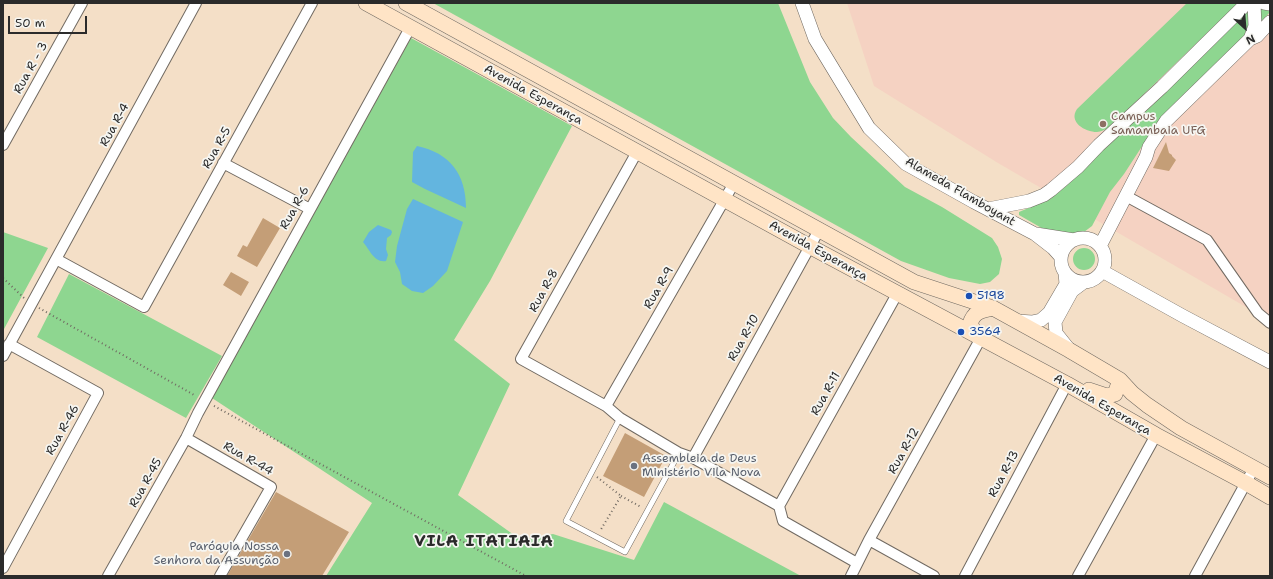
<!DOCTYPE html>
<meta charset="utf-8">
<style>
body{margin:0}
#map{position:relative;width:1273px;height:579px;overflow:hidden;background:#f4dfc7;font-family:"Shantell Sans",sans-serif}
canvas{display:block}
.frame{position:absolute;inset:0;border:4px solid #2b2b2b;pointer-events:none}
.north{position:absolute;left:1225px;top:8px;width:40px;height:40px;-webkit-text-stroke:3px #f6f6f2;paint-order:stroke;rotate:154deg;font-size:11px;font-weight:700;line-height:16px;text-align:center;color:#2b2b2b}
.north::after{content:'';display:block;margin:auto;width:14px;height:18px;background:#2b2b2b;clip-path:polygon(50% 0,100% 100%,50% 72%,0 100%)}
.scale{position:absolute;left:8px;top:16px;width:79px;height:18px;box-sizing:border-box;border:2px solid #2b2b2b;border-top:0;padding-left:5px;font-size:12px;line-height:14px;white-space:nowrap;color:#2b2b2b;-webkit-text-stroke:3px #f6f6f2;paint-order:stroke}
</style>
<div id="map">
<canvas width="1273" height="579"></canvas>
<div class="frame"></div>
<div class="north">N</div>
<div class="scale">50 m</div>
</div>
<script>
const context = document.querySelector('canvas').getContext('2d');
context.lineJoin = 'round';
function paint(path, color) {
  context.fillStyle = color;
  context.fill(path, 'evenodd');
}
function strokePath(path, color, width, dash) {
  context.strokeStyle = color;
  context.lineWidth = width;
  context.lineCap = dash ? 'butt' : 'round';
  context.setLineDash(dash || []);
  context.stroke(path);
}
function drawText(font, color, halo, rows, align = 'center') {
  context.font = font + ' "Shantell Sans",sans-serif';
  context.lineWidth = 3.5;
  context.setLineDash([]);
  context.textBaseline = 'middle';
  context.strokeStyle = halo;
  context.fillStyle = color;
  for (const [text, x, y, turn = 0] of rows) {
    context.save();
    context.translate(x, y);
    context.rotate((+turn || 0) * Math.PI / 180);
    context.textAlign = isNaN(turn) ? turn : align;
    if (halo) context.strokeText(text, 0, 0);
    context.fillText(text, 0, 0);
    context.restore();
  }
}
paint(new Path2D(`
 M847,3H1270V321L998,163L874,86Z`), '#f5d2c2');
paint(new Path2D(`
 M433,3H778L810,82L833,118L851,137L905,187L942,207L992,238L998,247L1002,259L999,274L990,282L980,284L949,278L901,261Z
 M1187,3H1238L1109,128C1105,129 1101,132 1097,132C1085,132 1068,122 1077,109Z
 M1257,5L1270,8V12L1261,22Z
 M1248,11L1249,32L1152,131L1124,174L1110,192L1092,226L1084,232L1072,235L1045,230L1019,215V212L1050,199L1066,186Z
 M411,38L572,126L490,281L454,340L510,384L458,495L521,540L553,534L634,560L664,502L801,576H326L372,503L212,398Z
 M3,232L48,248L4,329L3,328Z
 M1073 259a11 11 0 1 1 22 0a11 11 0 1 1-22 0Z
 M69,274L222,356L186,418L37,337Z`), '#8ed690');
paint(new Path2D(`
 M417,146C450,153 466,174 466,208L425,189L412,182L413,152Z
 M413,199L463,222L447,271L433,286L423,293L412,291L402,284L400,272L395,262L397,246L407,209Z
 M378,225L391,230L392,232L391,235L387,238L386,249L388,255L386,261C374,263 370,250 363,242L369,232Z`), '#63b5df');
paint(new Path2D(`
 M1166,142L1169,153L1172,155V156L1176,160L1169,171L1153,168Z
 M263,218L280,228L257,267L237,256L243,245L247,247Z
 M231,272L249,282L241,296L223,285Z
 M625,433L666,456L644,497L603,476Z
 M276,492L349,532L322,576H227Z`), '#c49e77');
const service = new Path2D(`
 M620,418L566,521L625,552L679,453`);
const minor = new Path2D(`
 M3,145L82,3
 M637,152L521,359L606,406L620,418L679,453L693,458L779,506L783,521L857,563
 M223,163L310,209
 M1126,196L1207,240L1258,313L1270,323
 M56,259L144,307L312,3
 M3,356L196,3
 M606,406L734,183
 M186,438L271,487L220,576
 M693,458L819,230
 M779,506L897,294
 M869,540L934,576
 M3,568L98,393L9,344
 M108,576L186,438L198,413L410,28
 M851,576L869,540L981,338
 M965,576L1067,384
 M1078,576L1156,435
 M1195,576L1254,468`);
const tertiary = new Path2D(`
 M802,3L815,39L869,128L906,164L974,202L1035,234L1053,248L1061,257
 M1264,3L1270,4
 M1250,39L1255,26L1254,3
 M988,209L1029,201L1044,195L1051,190L1078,167L1099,145L1162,87L1242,8L1245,3
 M1036,234L1074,240
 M1061 260a22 22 0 1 1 44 0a22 22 0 1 1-44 0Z
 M1100,246L1146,157L1149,147L1166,121L1250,39L1257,36L1270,22
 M1102,271L1183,316L1270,362
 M1017,321L1032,322L1041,320L1049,313L1066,284L1065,273
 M1068,348L1056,333L1055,322L1072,291L1084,282`);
const secondary = new Path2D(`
 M366,3L809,246L1067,384L1156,435L1246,483L1270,497
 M406,3L914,282L993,308L1069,350L1120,380L1132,393L1147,405L1181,428L1270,477
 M977,336L970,324C974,311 981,311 993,308
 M1089,390L1107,396L1115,394L1120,380`);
strokePath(service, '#716a62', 6);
strokePath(minor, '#716a62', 12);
strokePath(tertiary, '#716a62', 14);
strokePath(secondary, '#716a62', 16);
strokePath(new Path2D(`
 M3,278L24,298
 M39,308L196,396
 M214,406L526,576
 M597,477L621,496L600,531
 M621,496L641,507`), '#716a62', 2, [1, 3]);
strokePath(service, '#fff', 5);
strokePath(minor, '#fff', 10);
strokePath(tertiary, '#fff', 13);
strokePath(secondary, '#ffe4c6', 15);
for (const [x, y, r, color] of [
 [1103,124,4,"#8d6e63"],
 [969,296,4,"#1a4fb4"],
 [961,332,4,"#1a4fb4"],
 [634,466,4,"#6b7280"],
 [287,554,4,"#6b7280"]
]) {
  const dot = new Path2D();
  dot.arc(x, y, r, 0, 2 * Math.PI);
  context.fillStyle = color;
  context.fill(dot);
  strokePath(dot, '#f6f6f2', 1.5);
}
drawText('12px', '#2b2b2b', '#f6f6f2', [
 ["Rua R - 3",31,68,-61],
 ["Avenida Esperança",533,95,29],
 ["Rua R-4",115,125,-61],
 ["Rua R-5",217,148,-61],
 ["Alameda Flamboyant",960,192,30],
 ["Rua R-6",295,208,-61],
 ["Avenida Esperança",818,251,29],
 ["Rua R-9",659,288,-60],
 ["Rua R-8",544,291,-61],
 ["Rua R-10",744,338,-61],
 ["Rua R-11",826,394,-61],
 ["Avenida Esperança",1102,405,30],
 ["Rua R-46",63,430,-61],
 ["Rua R-12",904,451,-61],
 ["Rua R-44",248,459,30],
 ["Rua R-13",1004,474,-62],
 ["Rua R-45",146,483,-61]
]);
drawText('12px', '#785e54', '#f6f6f2', [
 ["Campus",1111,117],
 ["Samambaia UFG",1111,131]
], 'left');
drawText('12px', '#164399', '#f6f6f2', [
 ["5198",977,296],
 ["3564",969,332]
], 'left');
drawText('12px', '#5b616d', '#f6f6f2', [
 ["Assembleia de Deus",642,459],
 ["Ministério Vila Nova",642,473],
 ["Paróquia Nossa",279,547,"right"],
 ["Senhora da Assunção",279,561,"right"]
], 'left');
context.letterSpacing = '1px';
drawText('bold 16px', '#2b2b2b', '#f6f6f2', [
 ["VILA ITATIAIA",484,542]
]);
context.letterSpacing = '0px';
</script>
